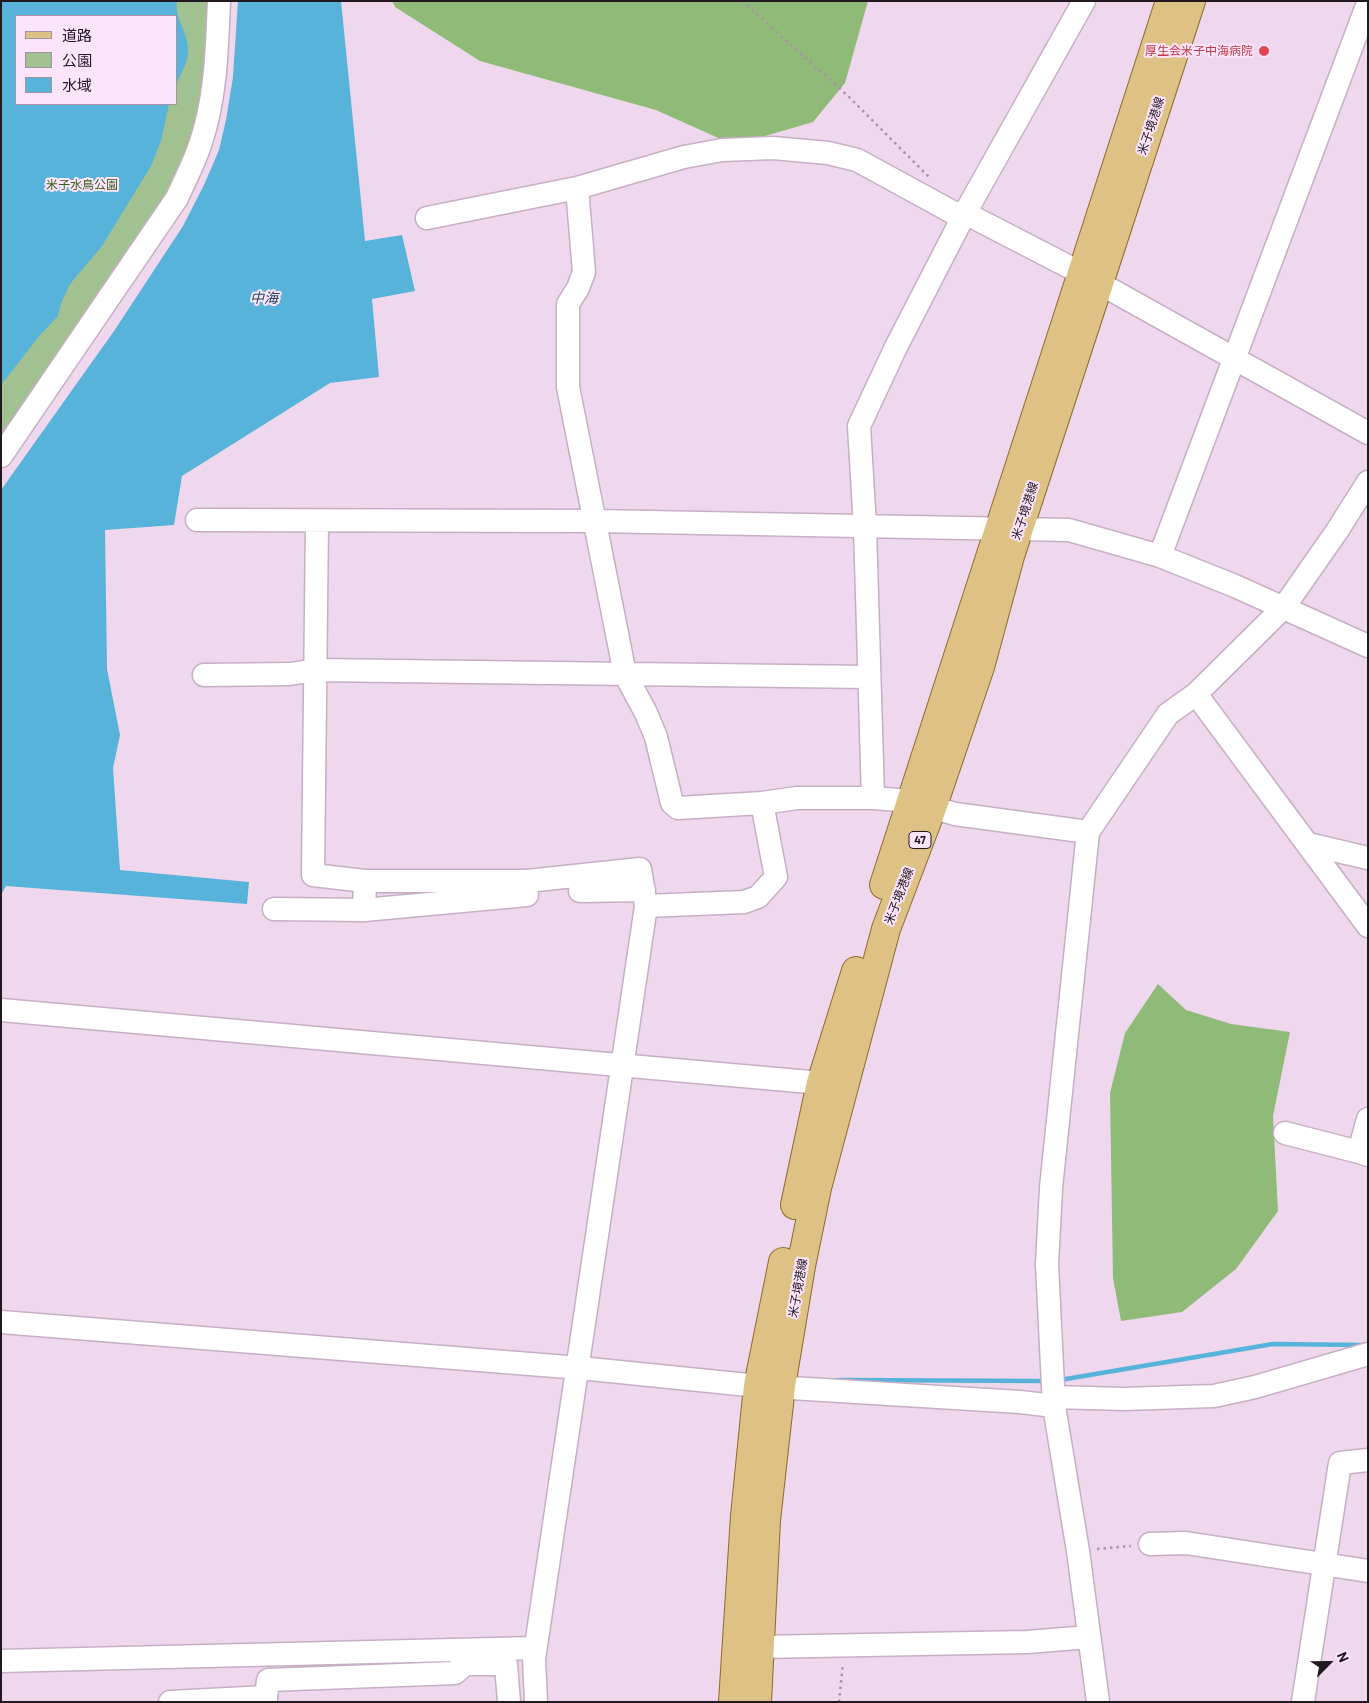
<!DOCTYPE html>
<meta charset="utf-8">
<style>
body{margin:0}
#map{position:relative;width:1369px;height:1703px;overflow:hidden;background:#efd7ed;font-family:Barlow,"Noto Sans JP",sans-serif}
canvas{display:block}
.frame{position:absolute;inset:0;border:2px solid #211820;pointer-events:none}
.legend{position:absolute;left:15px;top:15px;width:162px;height:90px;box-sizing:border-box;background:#fce4fa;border:1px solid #a492a3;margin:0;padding:6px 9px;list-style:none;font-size:15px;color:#211820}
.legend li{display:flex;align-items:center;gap:10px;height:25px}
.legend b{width:25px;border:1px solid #a492a3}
.north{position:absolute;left:1304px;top:1638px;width:50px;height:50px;-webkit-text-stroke:4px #fce4fa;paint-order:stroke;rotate:67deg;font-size:14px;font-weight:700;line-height:20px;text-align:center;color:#211820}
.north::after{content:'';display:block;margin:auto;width:18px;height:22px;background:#211820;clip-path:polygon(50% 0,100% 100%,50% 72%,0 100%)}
</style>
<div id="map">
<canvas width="1369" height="1703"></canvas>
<div class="frame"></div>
<ul class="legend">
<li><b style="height:6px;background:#ddc185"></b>道路</li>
<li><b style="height:14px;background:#a1c290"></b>公園</li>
<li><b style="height:14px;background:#57b3d9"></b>水域</li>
</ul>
<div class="north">N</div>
</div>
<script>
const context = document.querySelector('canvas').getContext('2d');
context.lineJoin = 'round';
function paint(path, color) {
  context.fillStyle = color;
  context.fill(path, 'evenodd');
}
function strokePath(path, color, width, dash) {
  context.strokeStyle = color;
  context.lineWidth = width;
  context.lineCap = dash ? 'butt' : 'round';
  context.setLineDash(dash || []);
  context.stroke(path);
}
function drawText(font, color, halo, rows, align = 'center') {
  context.font = font + ' Barlow,"Noto Sans JP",sans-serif';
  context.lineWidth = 4;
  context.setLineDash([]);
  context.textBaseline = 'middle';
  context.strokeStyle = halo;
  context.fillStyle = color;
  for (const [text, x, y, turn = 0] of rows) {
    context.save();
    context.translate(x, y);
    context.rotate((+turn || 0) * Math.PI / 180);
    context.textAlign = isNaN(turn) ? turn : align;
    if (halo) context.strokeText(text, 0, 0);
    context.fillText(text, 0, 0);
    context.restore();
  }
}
paint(new Path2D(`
 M1,1H215L191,159L1,449ZM16,16H176V104H16Z`), '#a1c290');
paint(new Path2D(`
 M392,1H868L845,83L813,122L734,145L656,110L480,61L395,7Z
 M1158,984L1186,1010L1231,1024L1290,1032L1273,1116L1278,1211L1236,1269L1182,1312L1121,1321L1113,1278L1110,1093L1125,1033Z`), '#8fba78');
paint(new Path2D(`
 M1,1H177C174,18 189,34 188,51C188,63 180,75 176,85V16H16V104H169L161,141L151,166L102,246L70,284L61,303L58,316L40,335L1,385Z
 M238,1H341L365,241L402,235L415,291L372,299L379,377L330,383L182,476L174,525L105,530L107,669L120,735L113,768L120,870L249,882L247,904L6,886L1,895V490L114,331L183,226L204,185L219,150L226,120L233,77Z`), '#57b3d9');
strokePath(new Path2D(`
 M837,1380L1047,1381
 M1060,1380L1273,1344L1364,1345`), '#57b3d9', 4.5);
const minor = new Path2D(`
 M1084,1L965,213L896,347L859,426L865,527L873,798L911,801L955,814L1088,832
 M577,188L584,272L578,288L568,304V387L625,674L646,713L656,737L672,803L678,808L762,803L797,798H873
 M427,218L577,188L684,157L722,150L773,148L828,153L857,160L954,213H965L1081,273L1368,433
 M1,456L177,198C185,180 194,163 200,145C216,99 217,49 219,1
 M197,520L596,521L1069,530L1160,556L1235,586L1368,646
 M317,521L313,875L365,881H527L640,869L646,906C611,1157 573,1408 534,1659L536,1702
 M1160,556L1368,3
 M204,675L290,674L316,670L868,677
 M1196,694L1368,926
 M1308,844L1368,858
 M365,881L364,910L527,895
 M580,891L644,890
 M646,906L744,902L758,897L776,877L762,803
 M274,909L364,910
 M1,1010L821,1083
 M1368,1119L1359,1152L1368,1155
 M1285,1133L1359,1152
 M1,1322L580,1368L758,1386L1020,1402L1054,1406
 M1053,1397L1124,1399L1214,1396L1255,1387L1368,1354
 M1150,1544L1186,1543L1368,1571
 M759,1647L1027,1642L1089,1637
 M1,1661L535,1648
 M266,1697L268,1680L455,1673L465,1664H506L509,1702
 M170,1702L266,1697V1702
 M1098,1702L1078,1551L1054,1406L1047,1265L1051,1188L1088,832L1168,714L1196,694L1284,607L1337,531L1368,482
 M1303,1702L1340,1463L1368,1460`);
const major = new Path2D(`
 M884,885L1170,1
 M795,1205L821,1083L856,971
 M733,1702L745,1516L758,1386L783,1262
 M757,1702L766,1520L781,1386L801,1266L817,1188L886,929L932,808L980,667L1010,556L1191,1`);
strokePath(minor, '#c6afc4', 25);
strokePath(major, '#8d6b2c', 30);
strokePath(new Path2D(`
 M742,1L848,96L929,177
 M1097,1549L1131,1546
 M839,1702L843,1663`), '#a794a5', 2.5, [2.5, 4]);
strokePath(minor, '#fff', 22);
strokePath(major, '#ddc185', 28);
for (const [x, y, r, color] of [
 [1264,51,6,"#e0444e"]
]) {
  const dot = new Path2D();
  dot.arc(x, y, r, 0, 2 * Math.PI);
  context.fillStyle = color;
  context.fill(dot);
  strokePath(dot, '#fce4fa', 2);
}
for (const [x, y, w] of [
 [920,840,22]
]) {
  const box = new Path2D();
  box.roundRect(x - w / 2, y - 8.5, w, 17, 4);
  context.fillStyle = '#fce4fa';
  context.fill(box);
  strokePath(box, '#211820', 1);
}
drawText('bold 11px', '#211820', null, [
 ["47",920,840]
]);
drawText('12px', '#be3a42', '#fce4fa', [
 ["厚生会米子中海病院",1253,51]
], 'right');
drawText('12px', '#211820', '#fce4fa', [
 ["米子境港線",1151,126,-72],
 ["米子境港線",1025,511,-72],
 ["米子境港線",899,896,-69],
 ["米子境港線",798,1288,-80]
]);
drawText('12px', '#345c19', '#fce4fa', [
 ["米子水鳥公園",82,185]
]);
drawText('italic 14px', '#234b5c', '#fce4fa', [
 ["中海",264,298]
]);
</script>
